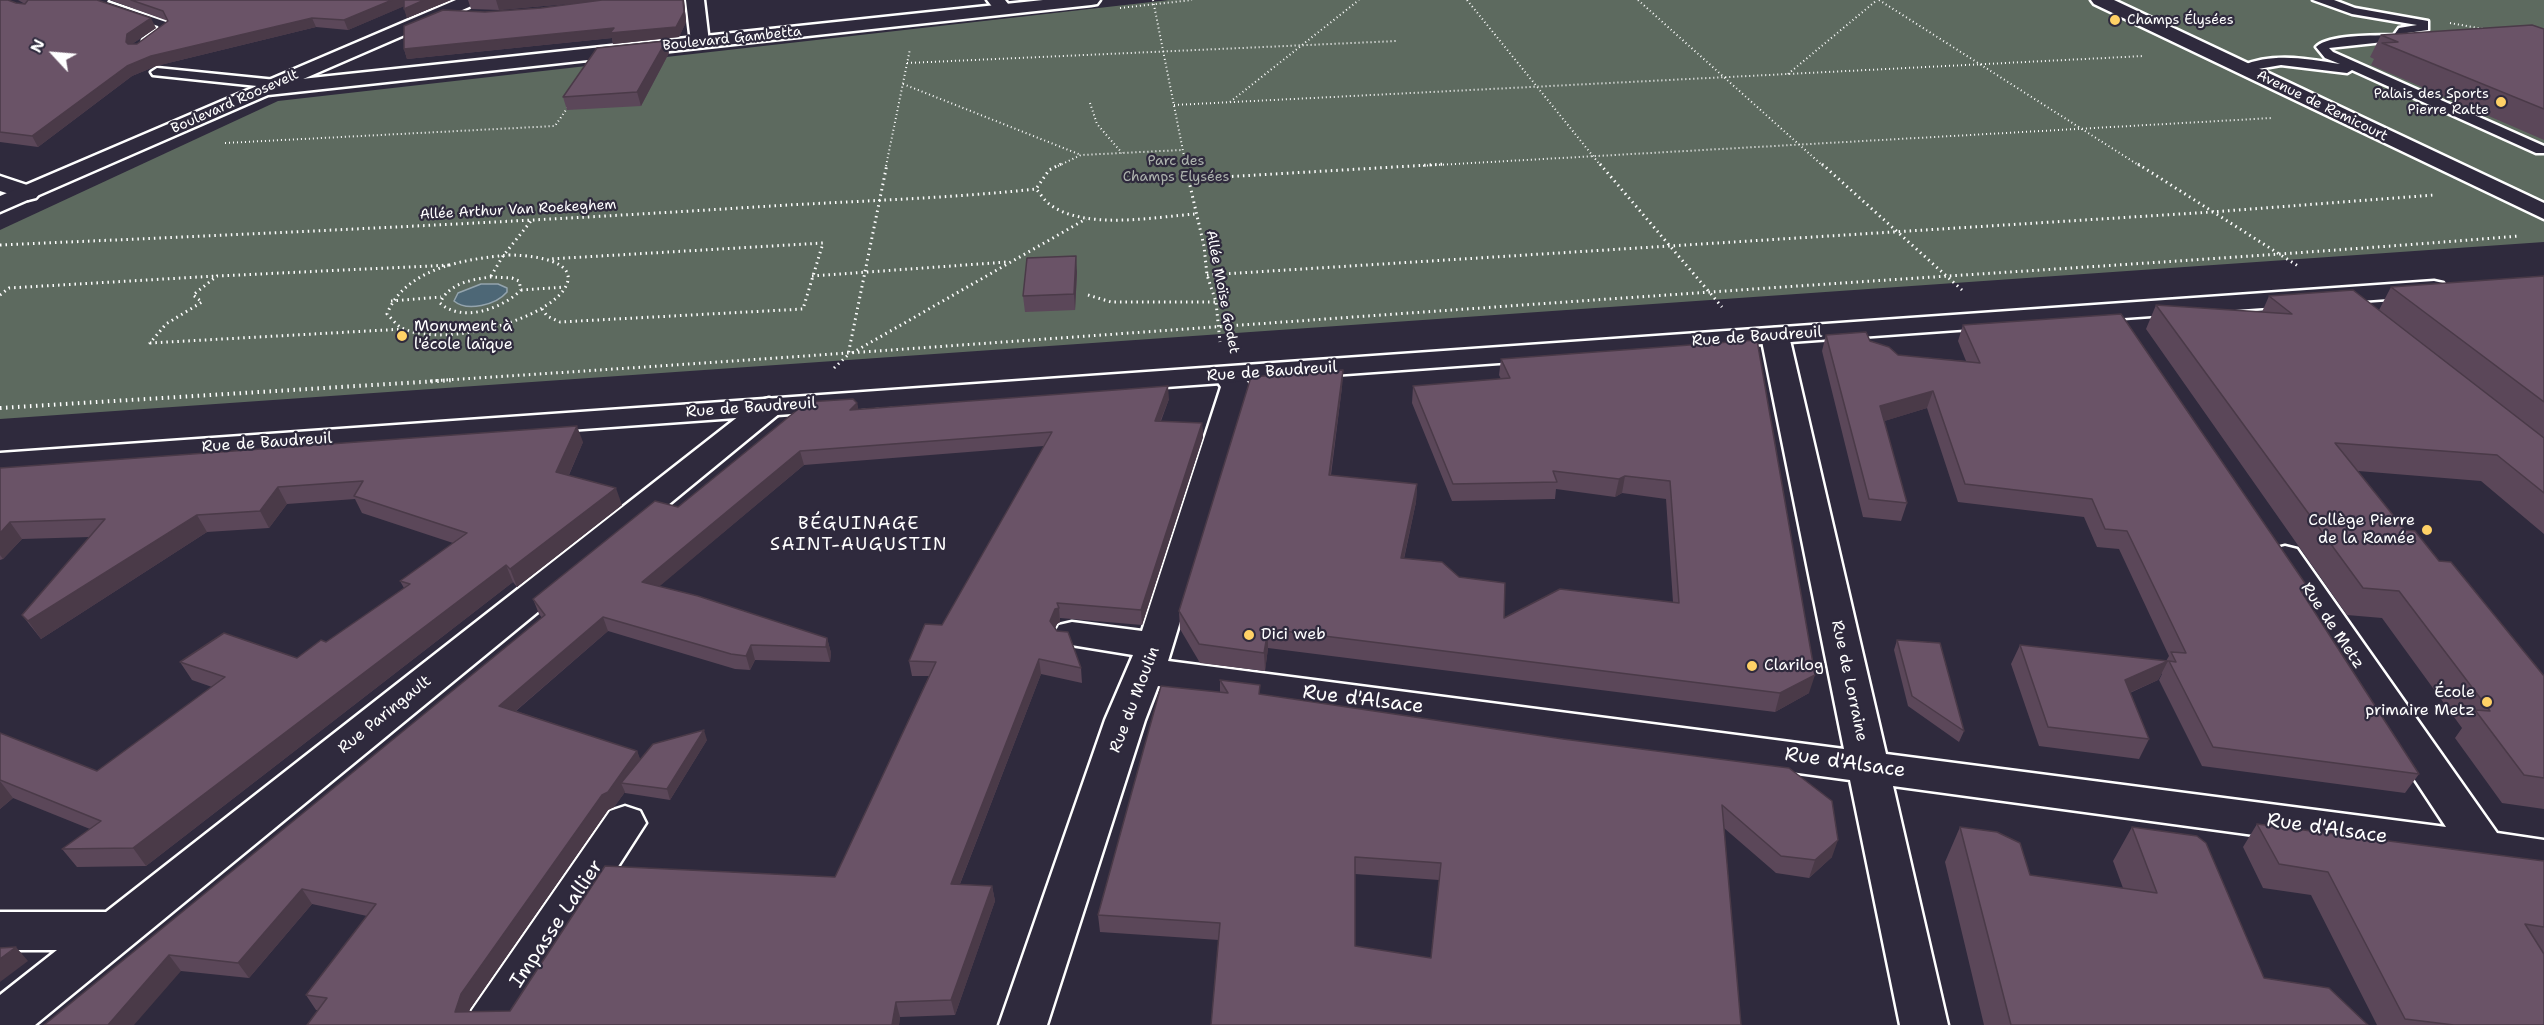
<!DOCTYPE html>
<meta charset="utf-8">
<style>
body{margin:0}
#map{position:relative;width:2544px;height:1025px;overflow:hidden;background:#2f2a3d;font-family:"Shantell Sans",sans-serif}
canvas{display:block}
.north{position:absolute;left:24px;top:24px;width:60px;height:60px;-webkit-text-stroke:4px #2f2a3d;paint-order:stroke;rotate:296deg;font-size:16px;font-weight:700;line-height:24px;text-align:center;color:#fff}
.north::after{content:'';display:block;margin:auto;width:21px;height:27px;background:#fff;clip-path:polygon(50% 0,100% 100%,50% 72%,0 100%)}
</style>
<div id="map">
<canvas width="2544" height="1025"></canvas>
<div class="north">N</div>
</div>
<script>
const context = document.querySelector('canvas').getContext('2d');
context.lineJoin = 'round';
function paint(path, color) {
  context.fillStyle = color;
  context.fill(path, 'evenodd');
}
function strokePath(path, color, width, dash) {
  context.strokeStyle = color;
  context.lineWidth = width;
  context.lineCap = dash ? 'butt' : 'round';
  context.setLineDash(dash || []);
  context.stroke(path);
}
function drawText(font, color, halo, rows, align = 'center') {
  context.font = font + ' "Shantell Sans",sans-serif';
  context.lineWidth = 4.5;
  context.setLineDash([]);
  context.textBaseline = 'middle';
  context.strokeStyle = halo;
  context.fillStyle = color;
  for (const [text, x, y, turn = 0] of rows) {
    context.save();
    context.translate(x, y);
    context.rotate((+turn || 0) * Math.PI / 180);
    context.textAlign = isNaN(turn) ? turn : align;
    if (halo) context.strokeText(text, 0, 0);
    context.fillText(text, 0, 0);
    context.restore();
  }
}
paint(new Path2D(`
 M1169,0H2544V242L0,419V230L278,101Z`), '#5d6a5f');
const water = new Path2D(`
 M481,284H498L507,288V292C496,305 467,312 454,301L458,293Z`);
paint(water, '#4d6776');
strokePath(water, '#94a4ad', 1.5);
const service = new Path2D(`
 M95,0H108L107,2L166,22L171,29L151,44H143V40L159,28L158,26L98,6Z
 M2313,0H2334L2355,8L2428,21V30L2407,33L2402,40L2329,48L2333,52L2544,146V153H2536L2352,70L2347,73L2281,65L2241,72V66C2274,52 2306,59 2340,64L2325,58L2316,47C2329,34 2375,36 2394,35L2399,28L2417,25L2352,14Z
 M157,68L276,80L282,84L276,88L153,75L151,72Z`);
const minor = new Path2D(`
 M456,0H479L476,4L271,93H257L254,89L257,85Z
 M686,0H704L709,42L706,46H694L691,42Z
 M987,0H1005L1012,9L1009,13H997Z
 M2091,0H2114L2544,203V219L2094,4Z
 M0,176L36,188L40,193L36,198L28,200L0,191Z
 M1775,328L1785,330L1789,336L1886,754L2446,827L2268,557L2273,549L2285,546L2297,549L2497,833L2544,840V874L2485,868L2475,865L1893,786L1948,1025H1900L1850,780L1158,686L1145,720L1047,1025H999L1105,720L1133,655L1059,643L1054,634L1059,625L1072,622L1142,631L1221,387L1213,375L1217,369C1235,364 1241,373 1251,387L1168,661L1844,749L1761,336L1765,330Z
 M769,398L780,401L784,407L780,413L35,1025H0V995L57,950H0V912H106L758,401Z
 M625,806L640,811L646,823L516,1025H465L472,1010L610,811Z`);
const secondary = new Path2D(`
 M1043,0H1100L1097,4L1091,5L268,95L0,212V196L264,83Z
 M2434,281L2443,283L2447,289L2443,295L0,471V453Z`);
strokePath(service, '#fff', 5);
strokePath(minor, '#fff', 5);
strokePath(secondary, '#fff', 5);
strokePath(new Path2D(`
 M1153,0L1186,166
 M1467,0L1601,166
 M1638,0L1823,166
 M1879,0L2140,166
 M1120,8L1192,0
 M2450,23L2484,29
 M907,63L1397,41
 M1788,74L1877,0
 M903,84L1081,155
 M1230,102L1359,0
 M1090,103L1097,124L1122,153
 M1174,105L2144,56
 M225,143L555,126L568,107
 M886,166L910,49
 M1058,166L1081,155L1182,150
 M1419,166L2272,118`), '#fff', 2, [1, 3]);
strokePath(new Path2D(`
 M1061,164L1049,170L1036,189C1040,193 1044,200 1048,203C1082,231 1154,217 1195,214
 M1185,164L1204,246L1207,275L1216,302L1220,342
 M1600,164L1722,307
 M1822,164L1962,290
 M2138,164L2298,266
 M1188,179L1446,164
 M0,245C252,234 504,223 755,207C849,201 943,199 1036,189
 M509,255C526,255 586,259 563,291C537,324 438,348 400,327C396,324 391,318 387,314C405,268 465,259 509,255Z
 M1207,275L2212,212L2434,195
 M491,276L503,256L531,221
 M812,276L1007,262
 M490,277L512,278L519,281L521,290C502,309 462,323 440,303C449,283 471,280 490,277Z
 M521,290L565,287
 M0,295L9,288L216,276
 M1088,295L1111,302H1216
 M391,301L441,297
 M542,309L547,316L560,322L803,309L823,243L549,259
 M404,329L150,343L166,324L202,302L193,295L217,276L451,265
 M852,353L1086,219
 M834,368L848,355L887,164
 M430,381C857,354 1284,321 1711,292C1980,273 2250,258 2519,236`), '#fff', 3, [1.5, 4]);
strokePath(new Path2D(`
 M0,408L454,380`), '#fff', 4, [1.5, 4.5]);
paint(service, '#2f2a3d');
paint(minor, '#2f2a3d');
paint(secondary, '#2f2a3d');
paint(new Path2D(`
 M0,0L16,3L25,4L18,0H97L156,28L132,44H137L168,21L110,0H451L407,18L404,6L348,30L316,27L156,66L132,76L38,147L0,142Z
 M468,0H684L686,22L679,37L613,44L612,38L407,59L404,49L485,12L541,8L600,1L499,10L471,9Z
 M2544,29V140L2371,65L2374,59L2370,57L2381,35Z
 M669,53L641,106L567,110L563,97Z
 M1077,272L1075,310L1025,312L1023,296Z
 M2544,276V534L2481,481L2358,471L2405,530L2439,561L2544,676V809L2502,803L2455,738L2462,728L2382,618L2347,615L2146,329L2156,305L2262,312L2269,296L2379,310L2391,287Z
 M1963,325L2311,592L2306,600L2419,774L2405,793L2202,766L2159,680L2162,674V673L2158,680L2130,693L2149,739L2139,759L2039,746L2011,664L2020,645L2166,661L2169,656L2119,549L2097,547L2084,517L1958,502L1927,408L1884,421L1907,503L1901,521L1863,517L1822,351L1826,335L1870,341L1898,355L1966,361L1958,341Z
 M1757,340L1809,693L1775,712L1268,648L1265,671L1200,663L1180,629L1179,611L1343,370L1342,387L1331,475L1417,484L1416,502L1404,559L1504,618L1673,602L1666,499L1622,493L1615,497L1556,489L1555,499L1452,501L1412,403L1413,386L1501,379L1499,375L1501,359Z
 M1169,399L1161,421L1202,423L1203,437L1142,625L1060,618V622L1057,624L1055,628L1081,668L1082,683L1041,674L960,884L992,886L995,901L955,1015L900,1017L899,1025H307L318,1010H316L306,995L367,916L312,904L249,978L181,971L44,1025L542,618L539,614L533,599L678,507L857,403L858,409ZM1044,446L942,625L909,661L912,676H929L835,877L510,1011L469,1012L470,1009L608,810L614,807L625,792V793L670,800L707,740L640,760L637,751L516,711L608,631L735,669L750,670L755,660L830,662L831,653L827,638L659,586L804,465Z
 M583,442L569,475L622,505L517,587L513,582L146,866L77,867L62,849L90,829L13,798L0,809V733L97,771L212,687L192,680L180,662L297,658L326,642L404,588L400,581L453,543L362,513L355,499L287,504L269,528L207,532L41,639L22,615L90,537L22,539L3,559L0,560V468Z
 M1897,640L1964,731L1959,742L1908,706L1894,650Z
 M1220,680L1260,694L1563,739L1789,768L1832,857L1809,878L1776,873L1724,828L1741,1025L1219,940L1100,932L1098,915L1220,693ZM1355,874L1439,880L1431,958L1355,946Z
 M2257,824L2544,861V1025H2377L2311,895L2263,888L2243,847Z
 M1960,827L2030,875L2123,888L2113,861L2132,827L2264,978L2368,1025H1984L1945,862Z`), '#5b4759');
paint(new Path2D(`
 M392,0H406L407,5L348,30L344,20Z
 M424,0H451L407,18L404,9Z
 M496,0H600V1L499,10Z
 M683,0H684L686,22L679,37L613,44L612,38L407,59L404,49L614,28Z
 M151,18L156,28L132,44L131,52L126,42L127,34Z
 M312,18L316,27L156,66L132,76L38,147L32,136L127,66L151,56Z
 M666,41L669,53L641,106L637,92Z
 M1076,256L1077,272L1075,310L1074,294Z
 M1343,370L1342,387L1328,492L1329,475Z
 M1168,386L1169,399L1155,434V421Z
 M1933,391L1927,408L1875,424L1880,406Z
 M857,403L860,417L850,410Z
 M1202,423L1203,437L1142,625L1141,610Z
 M577,426L583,442L563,488L556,472Z
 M800,451L804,465L648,596L642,582Z
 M1625,476L1622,493L1615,497L1619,479Z
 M1417,484L1416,502L1400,576L1401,558Z
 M278,487L287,504L269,528L260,511Z
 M616,488L622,505L517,587L510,569Z
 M197,515L207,532L41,639L28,621Z
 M10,522L22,539L3,559L0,555V533Z
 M506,565L513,582L146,866L133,848Z
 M1059,608L1060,622L1057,624L1052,635L1050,621L1055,609Z
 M603,617L608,631L505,720L499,706Z
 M1268,629V648L1265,671L1264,653Z
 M827,638L831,653L830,662L826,647Z
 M751,645L755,660L750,670L746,656Z
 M1039,659L1041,674L954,899L951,884Z
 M2168,661L2158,680L2115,699L2125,680Z
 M1815,675L1809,693L1775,712L1780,693Z
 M704,730L707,740L670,800L667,789Z
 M637,751L643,766L621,783L625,792L614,807L608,810L470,1009L464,1025L455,1012L461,994L602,795Z
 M0,781L13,798L0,809Z
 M1838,840L1832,857L1809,878L1815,860Z
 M992,886L995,901L955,1015L951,1000Z
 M302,889L312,904L249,978L238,963Z
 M16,947L28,961L0,982V959Z
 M169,955L181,971L134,1025H108Z
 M896,1002L900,1017L899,1025H892Z`), '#4a3a48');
const building = new Path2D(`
 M0,0H8L16,3L25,4L28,0H97L151,18L127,34L126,42L128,44H137L168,21L163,11L131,0H392L344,20L312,18L151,56L127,66L32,136L0,132Z
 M404,0H424L404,9Z
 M602,0H683L684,12L676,27L610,33L614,28L404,49V26L443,10L485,12L541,8Z
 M2532,25L2544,29V109L2382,43L2398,42L2381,35Z
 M666,41L637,92L563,97L597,48Z
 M1076,256L1074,294L1023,296L1027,258Z
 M2544,276V402L2391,287Z
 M2353,290L2544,438V493L2497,455L2335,443L2405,530L2415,531L2439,561L2451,562L2544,676V778L2524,775L2475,710L2490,711L2399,591L2363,588L2156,305L2292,314L2269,296Z
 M2121,314L2311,592L2301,591L2419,774L2213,747L2169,661L2176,662L2171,652L2186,653L2127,531L2105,529L2092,499L1965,484L1933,391L1880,406L1907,503L1869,499L1826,335L1866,332L1870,341L1889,347L1898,355L1980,363L1963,325Z
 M1757,340L1815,675L1780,693L1268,629L1264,653L1199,644L1179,611L1251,377L1343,370L1329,475L1417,484L1401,558L1442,562L1459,577L1505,583L1504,618L1560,589L1679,603L1670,481L1625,476L1619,479L1553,471L1557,482L1453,484L1413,386L1510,378L1501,359Z
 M1168,386L1155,421L1202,423L1141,610L1057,603L1059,608L1055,609L1050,621L1057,631L1068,632L1081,668L1039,659L951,884L992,886L951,1000L896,1002L892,1025H307L327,998L306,995L376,904L302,889L238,963L169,955L108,1025H44L545,615L533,599L655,501L678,507L807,402L853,399L857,403L850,410ZM1052,432L942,625L925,624L909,661L936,662L835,877L605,866L510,1011L455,1012L461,994L602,795L608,792L637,751L499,706L603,617L731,654L746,656L751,645L826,647L827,638L698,596L642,582L800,451Z
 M577,426L556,472L616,488L510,569L506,565L133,848L62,849L101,821L0,780V733L97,771L225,677L180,662L224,633L297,658L321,640L326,642L410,584L400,581L467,533L354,496L363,481L278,487L260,511L197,515L28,621L22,615L105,519L10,522L0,533V468Z
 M1897,640L1940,643L1964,731L1912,696Z
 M2020,645L2168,661L2125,680L2149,739L2048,727Z
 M1220,680L1260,685L1259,694L1563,739L1789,768L1832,801L1838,840L1815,860L1781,856L1722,805L1741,1025H1211L1220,923L1098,915L1161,686L1228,693ZM1355,857L1441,863L1431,958L1355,946Z
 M704,730L667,789L621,783L653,744Z
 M2257,824L2544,861V927L2525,924L2544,954V1025H2454L2405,1019L2328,872L2279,864Z
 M1960,827L1997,832L2020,843L2030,875L2157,893L2132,827L2197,836L2206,843L2264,978L2329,988L2368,1025H2011Z
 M16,947L0,959V948Z`);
paint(building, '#6a5367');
strokePath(building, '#4a3a48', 1.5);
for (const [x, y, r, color] of [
 [2115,20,6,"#ffd166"],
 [2501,102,6,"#ffd166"],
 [402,336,6,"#ffd166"],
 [2427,530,6,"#ffd166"],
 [1249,635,6,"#ffd166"],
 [1752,666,6,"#ffd166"],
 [2487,702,6,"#ffd166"]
]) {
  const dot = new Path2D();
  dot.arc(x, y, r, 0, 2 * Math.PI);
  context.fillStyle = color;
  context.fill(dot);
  strokePath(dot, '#2f2a3d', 2);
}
drawText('14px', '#fff', '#2f2a3d', [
 ["Champs Élysées",2127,20],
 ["Palais des Sports",2489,94,"right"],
 ["Pierre Ratte",2489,110,"right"]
], 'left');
drawText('14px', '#fff', '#2f2a3d', [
 ["Boulevard Gambetta",732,39,-6],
 ["Boulevard Roosevelt",235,102,-24],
 ["Avenue de Remicourt",2322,106,26],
 ["Allée Arthur Van Roekeghem",518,210,-3],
 ["Allée Moïse Godet",1222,292,79]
]);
drawText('14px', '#aeb4af', '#2f2a3d', [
 ["Parc des",1176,161],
 ["Champs Elysées",1176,177]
]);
drawText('16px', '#fff', '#2f2a3d', [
 ["Monument à",414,327],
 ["l'école laïque",414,345],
 ["Collège Pierre",2415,521,"right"],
 ["de la Ramée",2415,539,"right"],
 ["Dici web",1261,635],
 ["Clarilog",1764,666],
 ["École",2475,693,"right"],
 ["primaire Metz",2475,711,"right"]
], 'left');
drawText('16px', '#fff', '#2f2a3d', [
 ["Rue de Baudreuil",1757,337,-4],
 ["Rue de Baudreuil",1272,372,-4],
 ["Rue de Baudreuil",751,408,-4],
 ["Rue de Baudreuil",267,443,-4],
 ["Rue de Metz",2332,626,56],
 ["Rue de Lorraine",1849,681,78],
 ["Rue du Moulin",1135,700,-69],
 ["Rue Paringault",385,715,-39]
]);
context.letterSpacing = '1.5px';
drawText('18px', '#fff', '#2f2a3d', [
 ["BÉGUINAGE",859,524],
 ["SAINT-AUGUSTIN",859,545]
]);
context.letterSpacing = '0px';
drawText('20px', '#fff', '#2f2a3d', [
 ["Rue d'Alsace",1363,700,7],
 ["Rue d'Alsace",1845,763,8],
 ["Rue d'Alsace",2327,829,8],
 ["Impasse Lallier",557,924,-56]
]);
</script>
